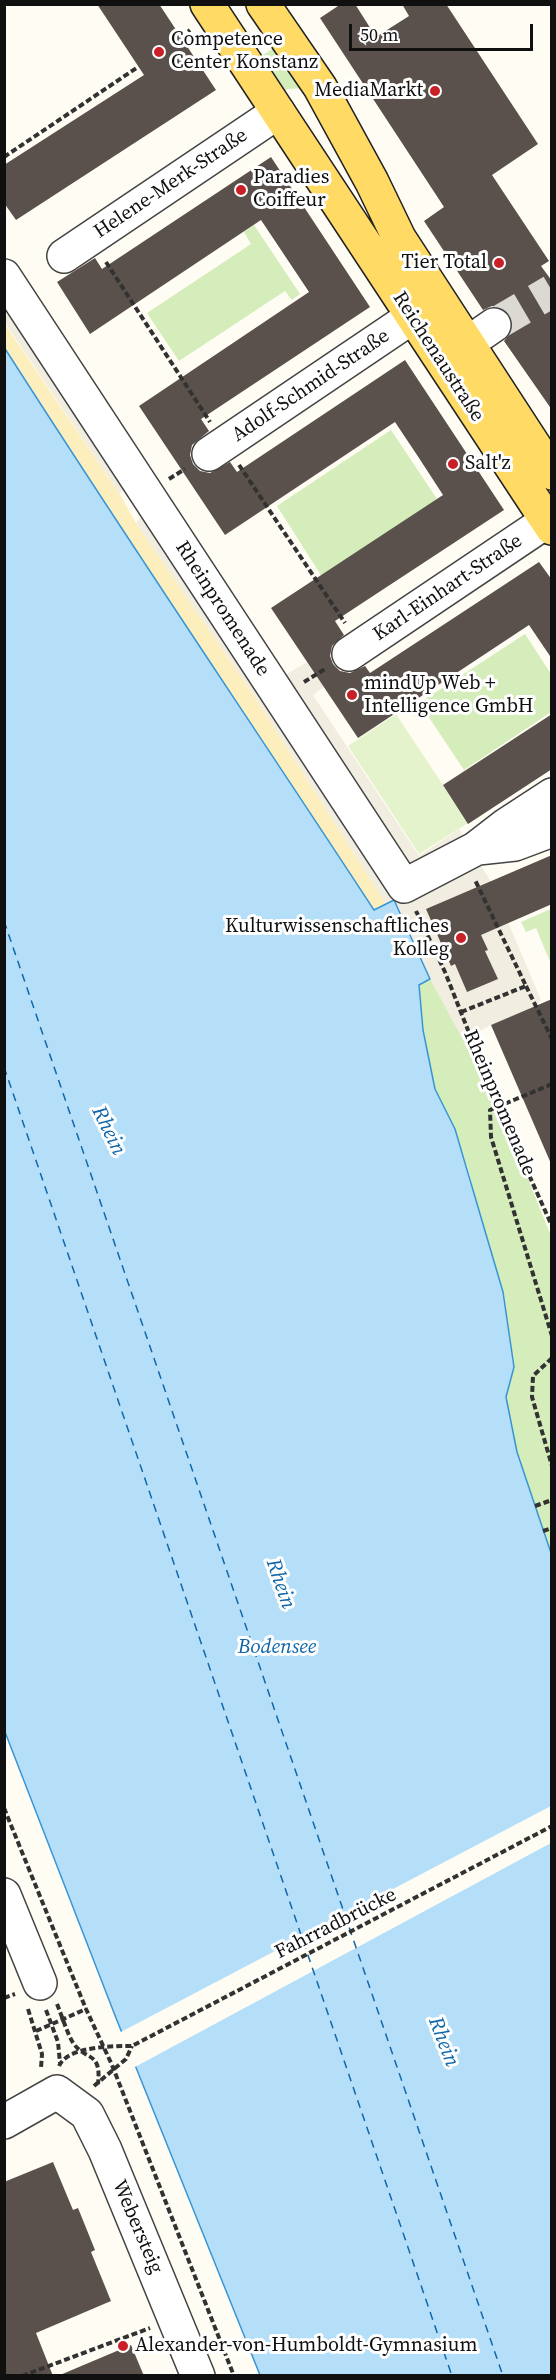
<!DOCTYPE html>
<meta charset="utf-8">
<style>
body{margin:0}
#map{position:relative;width:556px;height:2380px;overflow:hidden;background:#fffdf3;font-family:"Source Serif 4",serif}
canvas{display:block}
.frame{position:absolute;inset:0;border:6px solid #101010;pointer-events:none}
.scale{position:absolute;left:349px;top:24px;width:184px;height:27px;box-sizing:border-box;border:3px solid #101010;border-top:0;padding-left:8px;font-size:18px;line-height:21px;white-space:nowrap;color:#101010;-webkit-text-stroke:4px #fff;paint-order:stroke}
</style>
<div id="map">
<canvas width="556" height="2380"></canvas>
<div class="frame"></div>
<div class="scale">50 m</div>
</div>
<script>
const context = document.querySelector('canvas').getContext('2d');
context.lineJoin = 'round';
function paint(path, color) {
  context.fillStyle = color;
  context.fill(path, 'evenodd');
}
function strokePath(path, color, width, dash) {
  context.strokeStyle = color;
  context.lineWidth = width;
  context.lineCap = dash ? 'butt' : 'round';
  context.setLineDash(dash || []);
  context.stroke(path);
}
function drawText(font, color, halo, rows, align = 'center') {
  context.font = font + ' "Source Serif 4",serif';
  context.lineWidth = 6;
  context.setLineDash([]);
  context.textBaseline = 'middle';
  context.strokeStyle = halo;
  context.fillStyle = color;
  for (const [text, x, y, turn = 0] of rows) {
    context.save();
    context.translate(x, y);
    context.rotate((+turn || 0) * Math.PI / 180);
    context.textAlign = isNaN(turn) ? turn : align;
    if (halo) context.strokeText(text, 0, 0);
    context.fillText(text, 0, 0);
    context.restore();
  }
}
paint(new Path2D(`
 M277,46L305,88L288,89L280,93L258,58Z
 M254,225L300,294L292,300L285,291L179,361L147,313L251,244L244,232Z
 M391,430L437,499L324,580L277,506Z
 M525,634L551,674V712L464,770L424,710L415,716L410,709Z
 M551,909V964L536,928L526,932L521,922Z
 M430,979L461,1012L551,1236V1553L517,1452L506,1397L514,1367L469,1172L455,1129L435,1089L423,1030L419,985Z`), '#d4edba');
paint(new Path2D(`
 M4,323L119,493L136,523L253,694L386,904L374,910C251,722 125,537 5,347Z`), '#fdefbd');
paint(new Path2D(`
 M396,714L468,823L419,854L348,746Z`), '#e5f3cc');
paint(new Path2D(`
 M4,291L267,686L307,662L324,687L313,695L419,856L459,829L491,882L541,1000L533,1008L491,1025L463,1040L430,979L394,901L386,904L253,694L136,523L141,517L132,501L124,490L119,493L5,323V317L8,314L5,309Z`), '#f1ede0');
const water = new Path2D(`
 M4,347C125,537 251,722 374,910L394,900L430,979L419,985L423,1030L435,1089L455,1129L503,1292L514,1367L506,1397L517,1452L551,1553V2375H260L116,2018L5,1732Z`);
paint(water, '#b5dff9');
strokePath(water, '#3895d5', 1.5);
paint(new Path2D(`
 M551,1806V1843L133,2068L119,2033Z`), '#fffdf3');
strokePath(new Path2D(`
 M4,921L503,2376
 M4,1067L452,2376`), '#1167aa', 1.5, [8, 6]);
paint(new Path2D(`
 M97,4H159L216,90L16,220L4,203V165L144,75Z
 M341,4H355L376,37L409,16L402,4H446L538,144L492,175L549,261L541,266L552,281V410L504,341L511,332L513,323L510,315L501,308L492,306L483,310L424,221L444,207L320,18Z
 M271,157L370,307L201,419L209,431L192,445L190,455L193,464L200,471L210,473L230,462L237,472L405,360L504,510L335,621L344,635L332,646L330,656L333,664L340,671L350,673L365,666L370,673L539,562L552,580V659L529,625L358,738L271,608L443,495L419,458L395,422L225,535L139,406L309,292L261,220L90,334L57,282L95,258L102,269Z
 M552,714V769L468,824L443,785Z
 M552,855V904L481,935L488,950L485,951L498,979L467,992L455,964L451,966L426,909Z
 M552,999V1166L491,1025Z
 M53,2162L73,2210L78,2208L95,2250L91,2252L111,2301L36,2333L53,2376H4V2182Z
 M131,2345L144,2376H60V2375Z`), '#5a514c');
strokePath(new Path2D(`
 M494,325L552,291`), '#dbd9d1', 33, [33, 16]);
const minor = new Path2D(`
 M64,256L278,112
 M4,276L404,886L475,849L506,825L552,795
 M468,343L494,325
 M209,454L412,317
 M349,654L547,521
 M478,848L515,844L552,830
 M4,1895L40,1983
 M4,2122L57,2092L87,2114L105,2150L198,2376`);
const major = new Path2D(`
 M207,4L552,528
 M263,4L320,87L372,182L399,238L552,473`);
strokePath(minor, '#434343', 36);
strokePath(major, '#212121', 36);
strokePath(new Path2D(`
 M181,37L190,30
 M4,157L138,67
 M106,262L210,422
 M239,465L345,623
 M169,479L185,469
 M304,682L325,669
 M416,911L445,972L498,1106L552,1226
 M526,986L552,1039
 M461,1012L526,986L475,880
 M552,1084L490,1110L491,1137L552,1336
 M552,1358L533,1376L532,1397L552,1466
 M535,1506L552,1500
 M543,1531L552,1528
 M4,1808L86,2009L112,2065L234,2376
 M4,1998L15,1994
 M57,2004C62,2016 66,2030 72,2041C84,2062 102,2049 98,2084
 M28,2009L42,2054L41,2068
 M46,2010L58,2042L60,2063
 M36,2031L86,2009
 M59,2066C68,2046 113,2046 132,2046L552,1826
 M94,2086L126,2059L132,2046
 M22,2376L150,2328`), '#323232', 4, [6, 3]);
strokePath(minor, '#fff', 33);
strokePath(major, '#ffda64', 33);
for (const [x, y, r, color] of [
 [159,52,6,"#c91f27"],
 [435,91,6,"#c91f27"],
 [241,190,6,"#c91f27"],
 [499,263,6,"#c91f27"],
 [453,464,6,"#c91f27"],
 [352,695,6,"#c91f27"],
 [461,938,6,"#c91f27"],
 [123,2346,6,"#c91f27"]
]) {
  const dot = new Path2D();
  dot.arc(x, y, r, 0, 2 * Math.PI);
  context.fillStyle = color;
  context.fill(dot);
  strokePath(dot, '#fff', 2);
}
drawText('20px', '#101010', '#fff', [
 ["Competence",171,40],
 ["Center Konstanz",171,63],
 ["MediaMarkt",423,91,"right"],
 ["Paradies",253,178],
 ["Coiffeur",253,201],
 ["Tier Total",487,263,"right"],
 ["Salt'z",465,464],
 ["mindUp Web +",364,684],
 ["Intelligence GmbH",364,707],
 ["Kulturwissenschaftliches",449,927,"right"],
 ["Kolleg",449,950,"right"],
 ["Alexander-von-Humboldt-Gymnasium",135,2346]
], 'left');
drawText('20px', '#101010', '#fff', [
 ["Helene-Merk-Straße",171,184,-34],
 ["Reichenaustraße",438,357,57],
 ["Adolf-Schmid-Straße",311,386,-34],
 ["Karl-Einhart-Straße",448,588,-34],
 ["Rheinpromenade",222,609,57],
 ["Rheinpromenade",499,1103,67],
 ["Fahrradbrücke",336,1924,-27],
 ["Webersteig",137,2227,67]
]);
drawText('italic 21px', '#1167aa', '#fff', [
 ["Rhein",108,1131,64],
 ["Rhein",280,1584,71],
 ["Bodensee",277,1648],
 ["Rhein",443,2042,69]
]);
</script>
